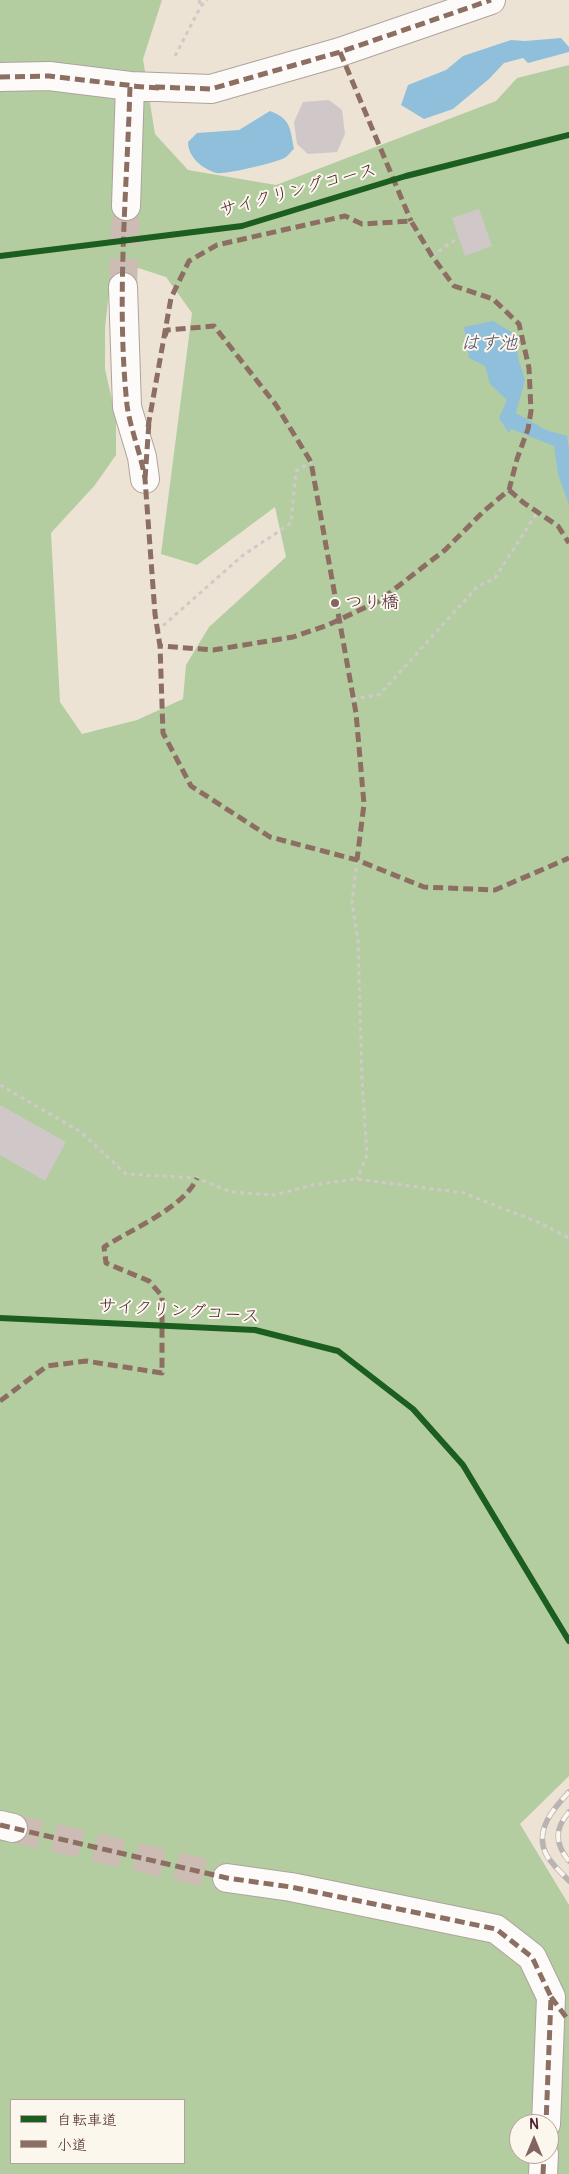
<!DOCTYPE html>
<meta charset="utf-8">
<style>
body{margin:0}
#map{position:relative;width:569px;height:2174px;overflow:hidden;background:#ece3d5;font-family:Pangolin,"Klee One",sans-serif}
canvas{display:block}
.legend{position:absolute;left:10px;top:2099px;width:175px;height:65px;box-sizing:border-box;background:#fbf7ec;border:1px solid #b4a19f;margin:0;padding:6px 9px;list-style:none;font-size:15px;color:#4a1f2b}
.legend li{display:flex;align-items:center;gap:10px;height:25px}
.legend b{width:25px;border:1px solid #b4a19f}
.north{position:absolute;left:509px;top:2114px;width:50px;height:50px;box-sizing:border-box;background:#fbf7ec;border:1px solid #b4a19f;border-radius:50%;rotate:0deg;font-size:14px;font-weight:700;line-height:20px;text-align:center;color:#4a1f2b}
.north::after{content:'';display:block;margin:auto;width:18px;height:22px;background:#836466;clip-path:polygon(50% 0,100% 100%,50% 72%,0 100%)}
</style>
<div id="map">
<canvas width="569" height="2174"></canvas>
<ul class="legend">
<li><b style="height:6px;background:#1b5e20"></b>自転車道</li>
<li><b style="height:6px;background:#8d6e63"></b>小道</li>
</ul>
<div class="north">N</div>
</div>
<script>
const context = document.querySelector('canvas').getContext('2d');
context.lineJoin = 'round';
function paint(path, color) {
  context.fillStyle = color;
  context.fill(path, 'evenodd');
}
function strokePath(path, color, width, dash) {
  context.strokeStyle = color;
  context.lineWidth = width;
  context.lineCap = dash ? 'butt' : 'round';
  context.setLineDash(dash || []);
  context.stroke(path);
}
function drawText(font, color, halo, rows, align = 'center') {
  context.font = font + ' Pangolin,"Klee One",sans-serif';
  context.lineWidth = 4;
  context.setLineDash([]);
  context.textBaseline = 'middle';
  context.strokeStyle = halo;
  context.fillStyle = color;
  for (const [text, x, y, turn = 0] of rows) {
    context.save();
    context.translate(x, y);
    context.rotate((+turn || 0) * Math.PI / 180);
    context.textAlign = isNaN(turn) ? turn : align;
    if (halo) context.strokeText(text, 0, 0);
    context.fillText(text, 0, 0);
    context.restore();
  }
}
paint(new Path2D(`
 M0,0H162L143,59L155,134L188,170L276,185L496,101L517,78L569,65V1776L520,1824L569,1905V2174H0ZM138,268L166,277L192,313L161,554L197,565L275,507L286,557L209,627L186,665L183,699L137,720L82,734L60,702L51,533L95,485L116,455V418L105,369V327L111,275ZM11,2100H184V2163H11ZM519,2124H549V2154H519Z`), '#b3cda1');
paint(new Path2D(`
 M561,38L569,47V52L528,63L523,58L504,63L489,79L453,109L424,119L401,105L408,85L446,70L463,56L511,40L525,41Z
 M270,111C291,119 290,128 294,149C291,151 289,155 286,157C280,162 224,175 217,173C202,169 188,157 188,142L197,133L239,130Z
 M493,321L515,334L519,361L525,380L516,413L546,430L567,436L569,449V505L558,474L554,446L511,429L509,433L499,418L507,400L490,384L485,366L469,358L464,327Z`), '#90bfdc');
paint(new Path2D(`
 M329,100L342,110L345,134L337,152L308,154L297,144L294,122L303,102Z
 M479,209L492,246L465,256L452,218Z
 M0,1105L66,1142L45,1181L0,1155Z`), '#cfc7c8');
strokePath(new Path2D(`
 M123,287L126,206
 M13,1828L227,1878`), '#ccbcb3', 28, [28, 14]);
const minor = new Path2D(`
 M0,77L49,76L130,86L211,89L340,52L491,0
 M126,206L130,86L148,87
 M123,287L127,407L142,457L145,479
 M0,1825L13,1828
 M227,1878L291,1887L496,1929L532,1957L551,1997L546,2124
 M543,2174L544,2154`);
strokePath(minor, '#aea39c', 30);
strokePath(new Path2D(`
 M199,0L201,6
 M175,56L201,6L207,0
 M432,256L459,237
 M157,631L242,556L291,523L296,471L311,462
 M353,699L379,695L477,587L495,578L538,511
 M357,860L352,903L358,941L362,1080L367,1155L357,1179
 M0,1085L81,1132L126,1174L197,1178L231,1192L275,1195L312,1185L357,1179L464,1193L540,1223L569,1238`), '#cfcac8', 3, [4, 4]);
strokePath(minor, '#fcfbf9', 28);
const rail = new Path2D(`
 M569,1792C554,1808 534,1830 546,1854C551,1864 562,1873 569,1881
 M569,1812C554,1829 555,1844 569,1861`);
strokePath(rail, '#bab3b3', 5.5);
strokePath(rail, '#fbf7ec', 4, [11]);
strokePath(new Path2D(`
 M340,52L411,221
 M0,77L49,76L135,86
 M155,87L211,89L340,52L491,0
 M159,88L130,86C127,191 116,300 127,405C130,428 141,454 145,479L155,614L160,646L163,733L191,786L270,837L357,860
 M165,336L167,330L214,326L276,405L311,462L356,713L364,804L357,860L424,887L495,890L569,858
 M148,427L171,298L189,261L217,245L345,216L362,224L411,221L432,256L454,286L493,299L519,324L529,368L531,411L528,429L517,459L509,490L484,511L445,550L379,601L328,625L293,637L213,650L160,646
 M145,479L149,422
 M509,490L524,503L558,526L569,543
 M0,1401L47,1366L86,1361L162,1373V1296L149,1281L106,1263L104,1247C130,1230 185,1207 197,1178
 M0,1825L227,1878L291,1887L496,1929L532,1957L551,1997L546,2124
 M551,1997L569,2021
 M543,2174L544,2154`), '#8d6e63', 5, [10, 5]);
strokePath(new Path2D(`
 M0,256L242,226L406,176L569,135
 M0,1318L255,1330L338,1351L413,1409L463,1465L569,1641`), '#1b5e20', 6);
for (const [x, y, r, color] of [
 [335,603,5,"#836466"]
]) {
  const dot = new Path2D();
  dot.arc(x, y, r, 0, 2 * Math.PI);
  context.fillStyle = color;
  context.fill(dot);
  strokePath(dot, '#fbf7ec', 2);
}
drawText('18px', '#4a1f2b', '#fbf7ec', [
 ["サイクリングコース",298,191,-15],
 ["サイクリングコース",179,1312,4]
]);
drawText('18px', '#4a1f2b', '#fbf7ec', [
 ["つり橋",345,603]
], 'left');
drawText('italic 19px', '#55516a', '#fbf7ec', [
 ["はす池",489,344]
]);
</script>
